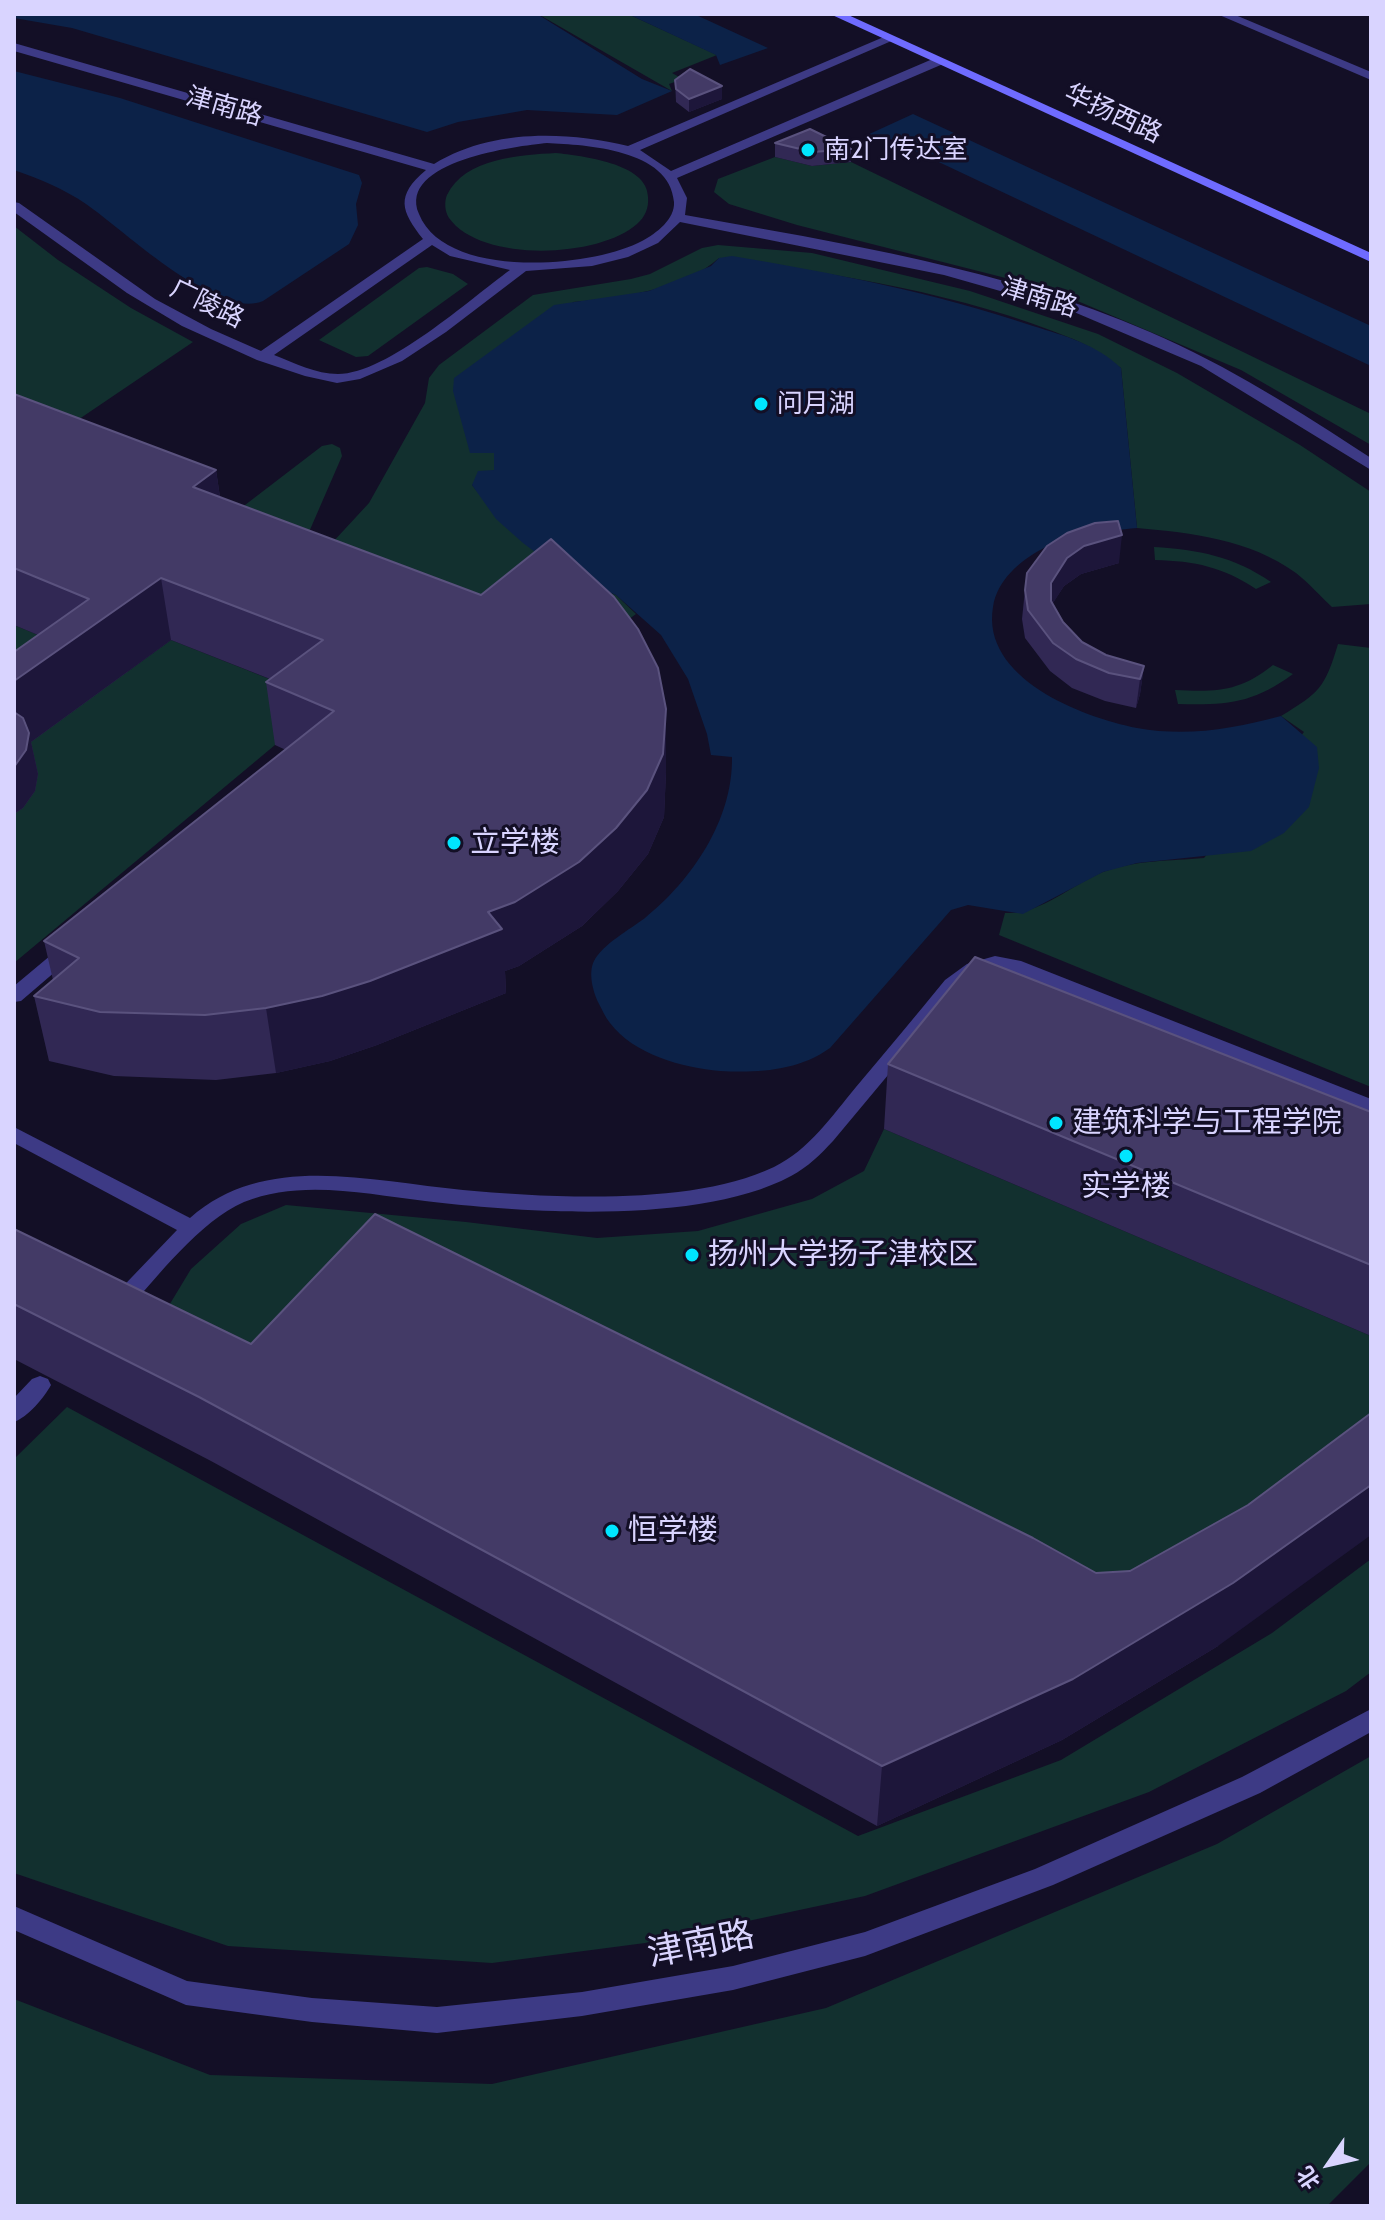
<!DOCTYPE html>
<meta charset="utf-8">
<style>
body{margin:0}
#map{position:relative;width:1385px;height:2220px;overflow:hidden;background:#130f26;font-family:Cabin,"Noto Sans SC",sans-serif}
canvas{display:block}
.frame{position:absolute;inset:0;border:16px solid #d9d4ff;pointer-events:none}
.north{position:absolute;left:1289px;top:2124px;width:80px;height:80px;-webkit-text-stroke:6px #130f26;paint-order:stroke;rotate:236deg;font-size:22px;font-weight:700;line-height:32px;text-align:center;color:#d9d4ff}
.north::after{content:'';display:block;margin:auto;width:28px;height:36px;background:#d9d4ff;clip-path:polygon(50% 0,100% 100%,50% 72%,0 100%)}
</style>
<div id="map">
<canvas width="1385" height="2220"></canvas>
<div class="frame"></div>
<div class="north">北</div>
</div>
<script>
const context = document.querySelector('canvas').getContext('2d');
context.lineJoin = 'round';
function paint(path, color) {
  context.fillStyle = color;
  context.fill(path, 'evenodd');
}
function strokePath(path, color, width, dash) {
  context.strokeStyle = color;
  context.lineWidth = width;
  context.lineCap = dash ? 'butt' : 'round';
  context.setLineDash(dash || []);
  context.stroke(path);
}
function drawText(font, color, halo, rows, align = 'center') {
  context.font = font + ' Cabin,"Noto Sans SC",sans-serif';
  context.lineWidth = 6;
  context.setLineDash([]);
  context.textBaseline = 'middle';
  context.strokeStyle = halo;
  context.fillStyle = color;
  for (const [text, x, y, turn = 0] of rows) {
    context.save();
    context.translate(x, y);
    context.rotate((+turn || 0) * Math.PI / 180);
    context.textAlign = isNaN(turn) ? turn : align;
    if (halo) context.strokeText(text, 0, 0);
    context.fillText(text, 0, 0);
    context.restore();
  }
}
paint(new Path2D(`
 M538,14H628L717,55L672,73L683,79L669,84L672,91Z
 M556,153C581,156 648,163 648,197C649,208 645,217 637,224C599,258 481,263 449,218C445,212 444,202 447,195C465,158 520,155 556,153Z
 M775,157L812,166L851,162L1371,414V445L1241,370L1049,289L797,225L729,204L714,192L718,179Z
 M14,226L58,260L131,308L193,342L26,455L14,450Z
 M718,245L812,253L970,291L1098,334L1177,373L1300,445L1371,492V604L1332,607C1320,596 1309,583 1296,573C1249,539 1192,533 1137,528L1121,368C1105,358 1090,346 1073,339C962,293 838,274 719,258C685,289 618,299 573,302L494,452V471L472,485L484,500L590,585L616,595L636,614L599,641L294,584L369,503L425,403L429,378L439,365L533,295L631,279L650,274L702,248Z
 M427,267L453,274L468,284L368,356L356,357L319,340L419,268Z
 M332,444L340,448L342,456L309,532L215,528L322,446Z
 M1154,547C1199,550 1233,556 1271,582L1256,589C1223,567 1195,561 1155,560Z
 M14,625L127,672L171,640L330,703L275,745L14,963Z
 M1338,644L1371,648V1087L999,935L1005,913C1040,915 1071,885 1103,872C1135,860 1170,861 1204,858L1304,732L1281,716C1319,693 1325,688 1338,644Z
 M1273,665L1293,674C1252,704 1227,705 1178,704L1175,690C1217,692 1239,692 1273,665Z
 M884,1129L1371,1336V1462L1145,1618L256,1386L153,1332L191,1269L241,1224L286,1205L466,1222L597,1238L698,1231L812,1199L864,1171Z
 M67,1407L858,1836L1061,1760L1272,1633L1371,1559V1672L1346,1691L1149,1792L865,1896L645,1943L492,1963L228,1946L14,1873V1459Z
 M1371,1756V2162L1327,2206H14V1999L210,2075L492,2084L826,2008L1217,1844Z`), '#12302f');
paint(new Path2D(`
 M14,14H537L642,79L672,91L617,115L527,110L458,122L427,132L72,28L14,18Z
 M628,14H694L768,48L720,65L716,55Z
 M14,71L120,98L359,175L362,183L356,204L358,225L349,244L263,301C217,320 125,231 86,204C64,189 40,179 14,170Z
 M913,114L1371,326V366L890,139L865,136Z
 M732,256C834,273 935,293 1033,326C1065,336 1096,344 1121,368L1137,528C1105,531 1072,534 1042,549C1020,561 997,580 993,607C981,678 1081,717 1137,728C1186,737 1233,729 1281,716L1317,747L1319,768L1309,807L1284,833L1251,851L1137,863L1103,872L1023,914L968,905L951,910L830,1048C798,1071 758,1073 720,1071C683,1068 633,1054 610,1023C605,1017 602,1009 598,1002C593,991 588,973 594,961C603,944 629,930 645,918C692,880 733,820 732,757L711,755L707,734L688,679L661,635L616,595L563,573L523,543L496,519L472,485L478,471L494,470V453H470L453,391L454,378L554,305L649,291L711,266L719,258Z`), '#0c2248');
paint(new Path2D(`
 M1217,14H1233L1371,72V80Z
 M886,36L896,39L640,150L671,171L935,58H943V64L677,178L687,198L685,215C841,243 1003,268 1150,332C1229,366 1299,411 1371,458V470L1201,366L1074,312L944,275L680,222L658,243L628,257L592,266L526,271L446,332L402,361L360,379L337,383L305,376L257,360L182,326L127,293L14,212V202L19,203L155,299L211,329L261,351L423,239C401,211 395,196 426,170L14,51V43L434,164C491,129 565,131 628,146ZM547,143C586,145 670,149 674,202C675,219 657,233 642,241C592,268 445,280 419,214C397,161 517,146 547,143ZM432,245L450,256L510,270C470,299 387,374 338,374C316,374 294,363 274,355Z
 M70,943L79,949L77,953L21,1001L14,1002V986L63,945Z
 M995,956L1021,961L1371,1099V1114L1009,970L987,969L959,990L833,1141C821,1154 808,1167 791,1176C700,1225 526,1213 425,1201C367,1194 300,1179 244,1202C200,1221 157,1277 125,1313H109L106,1307L109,1301L177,1230L14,1143V1127L190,1218C266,1151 372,1182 463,1190C552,1198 693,1206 774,1167C809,1150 832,1116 856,1087C886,1051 916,1016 945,980L967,964Z
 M40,1376L48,1379L51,1385C44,1398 28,1417 14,1422V1398L32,1379Z
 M1371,1709V1732L1260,1793L1053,1885L865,1956L733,1990L582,2016L437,2033L312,2022L186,2005L14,1930V1906L187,1981L312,1998L437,2007L582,1992L733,1966L865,1932L1035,1869L1242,1777Z`), '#3d3a85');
paint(new Path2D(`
 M830,14H846L1371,253V262Z`), '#6f6bff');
paint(new Path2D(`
 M675,80L722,99L689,112L676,102Z
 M775,143L851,149V162L812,166L775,157Z
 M14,394L216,470L220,497L666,772L664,817L648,854L618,891L582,926L519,966L505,971L506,993L377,1045L330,1061L276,1073L216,1080L114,1076L49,1061L34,996L53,980L44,941L286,750L275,745L266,682L270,679L171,640L31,742L38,774L35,791L23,808L14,814V652L38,635L14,625Z
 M1118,521L1119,563L1081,574L1064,586L1052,604L1063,622L1082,642L1106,655L1144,666L1140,694L1136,708L1105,701L1072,688L1050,671L1025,638L1022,619L1025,590Z
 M888,1064L1371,1112V1336L884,1129Z
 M14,1229L251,1344L1218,1646L1062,1740L877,1826L211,1461L14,1359Z`), '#312854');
paint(new Path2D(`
 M722,86V99L689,112V99Z
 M216,470L225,532L193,487Z
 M1122,535L1119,563L1081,574L1064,586L1048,611L1051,583L1067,558L1084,546Z
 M161,578L171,640L31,742L38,774L35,791L23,808L14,814V681Z
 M1144,666L1140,694L1136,708L1140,679Z
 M666,709V772L664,817L648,854L618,891L582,926L519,966L505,971L506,993L377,1045L330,1061L276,1073L266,1008L488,912Z
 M1371,1485V1535L1218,1646L1062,1740L877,1826L882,1766Z`), '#1d163a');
const building = new Path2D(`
 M690,69L722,86L689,99L676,89L675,80Z
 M810,129L851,149L813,152L775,143Z
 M14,394L216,470L193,487L481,595L551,539L614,597L638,629L658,668L666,709L663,754L647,790L616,828L579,862L515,902L488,912L502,929L370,981L322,996L266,1008L205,1015L100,1012L34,996L79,958L44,941L334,711L266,682L323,640L161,578L14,681V652L89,599L14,568Z
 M1118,521L1122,535L1084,546L1067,558L1051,583V601L1063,622L1082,642L1106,655L1144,666L1140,679L1109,673L1076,659L1053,643L1028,610L1025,590L1027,573L1047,546L1067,533L1095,523Z
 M14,712L23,718L29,733L26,750L14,767Z
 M975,957L1371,1112V1265L888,1064Z
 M375,1214L1033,1538L1096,1573L1130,1571L1248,1505L1371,1413V1485L1233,1583L1073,1679L882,1766L199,1397L14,1304V1229L251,1344Z`);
paint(building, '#433a66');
strokePath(building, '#5a527e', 2);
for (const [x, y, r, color] of [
 [808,150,8,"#00e5ff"],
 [761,404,8,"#00e5ff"],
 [454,843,8,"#00e5ff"],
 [1056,1123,8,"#00e5ff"],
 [1126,1156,8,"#00e5ff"],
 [692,1255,8,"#00e5ff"],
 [612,1531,8,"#00e5ff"]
]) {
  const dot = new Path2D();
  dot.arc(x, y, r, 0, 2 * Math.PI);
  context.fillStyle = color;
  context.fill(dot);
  strokePath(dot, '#130f26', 3);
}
drawText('26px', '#d9d4ff', '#130f26', [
 ["津南路",224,107,16],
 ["华扬西路",1113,114,25],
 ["津南路",1039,298,17],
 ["广陵路",207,304,26]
]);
drawText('26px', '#d9d4ff', '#130f26', [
 ["南2门传达室",824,150],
 ["问月湖",777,404]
], 'left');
drawText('30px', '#d9d4ff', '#130f26', [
 ["立学楼",470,843],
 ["建筑科学与工程学院",1072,1123],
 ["实学楼",1126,1187,"center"],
 ["扬州大学扬子津校区",708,1255],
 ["恒学楼",628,1531]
], 'left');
drawText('36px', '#d9d4ff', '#130f26', [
 ["津南路",701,1945,-11]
]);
</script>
